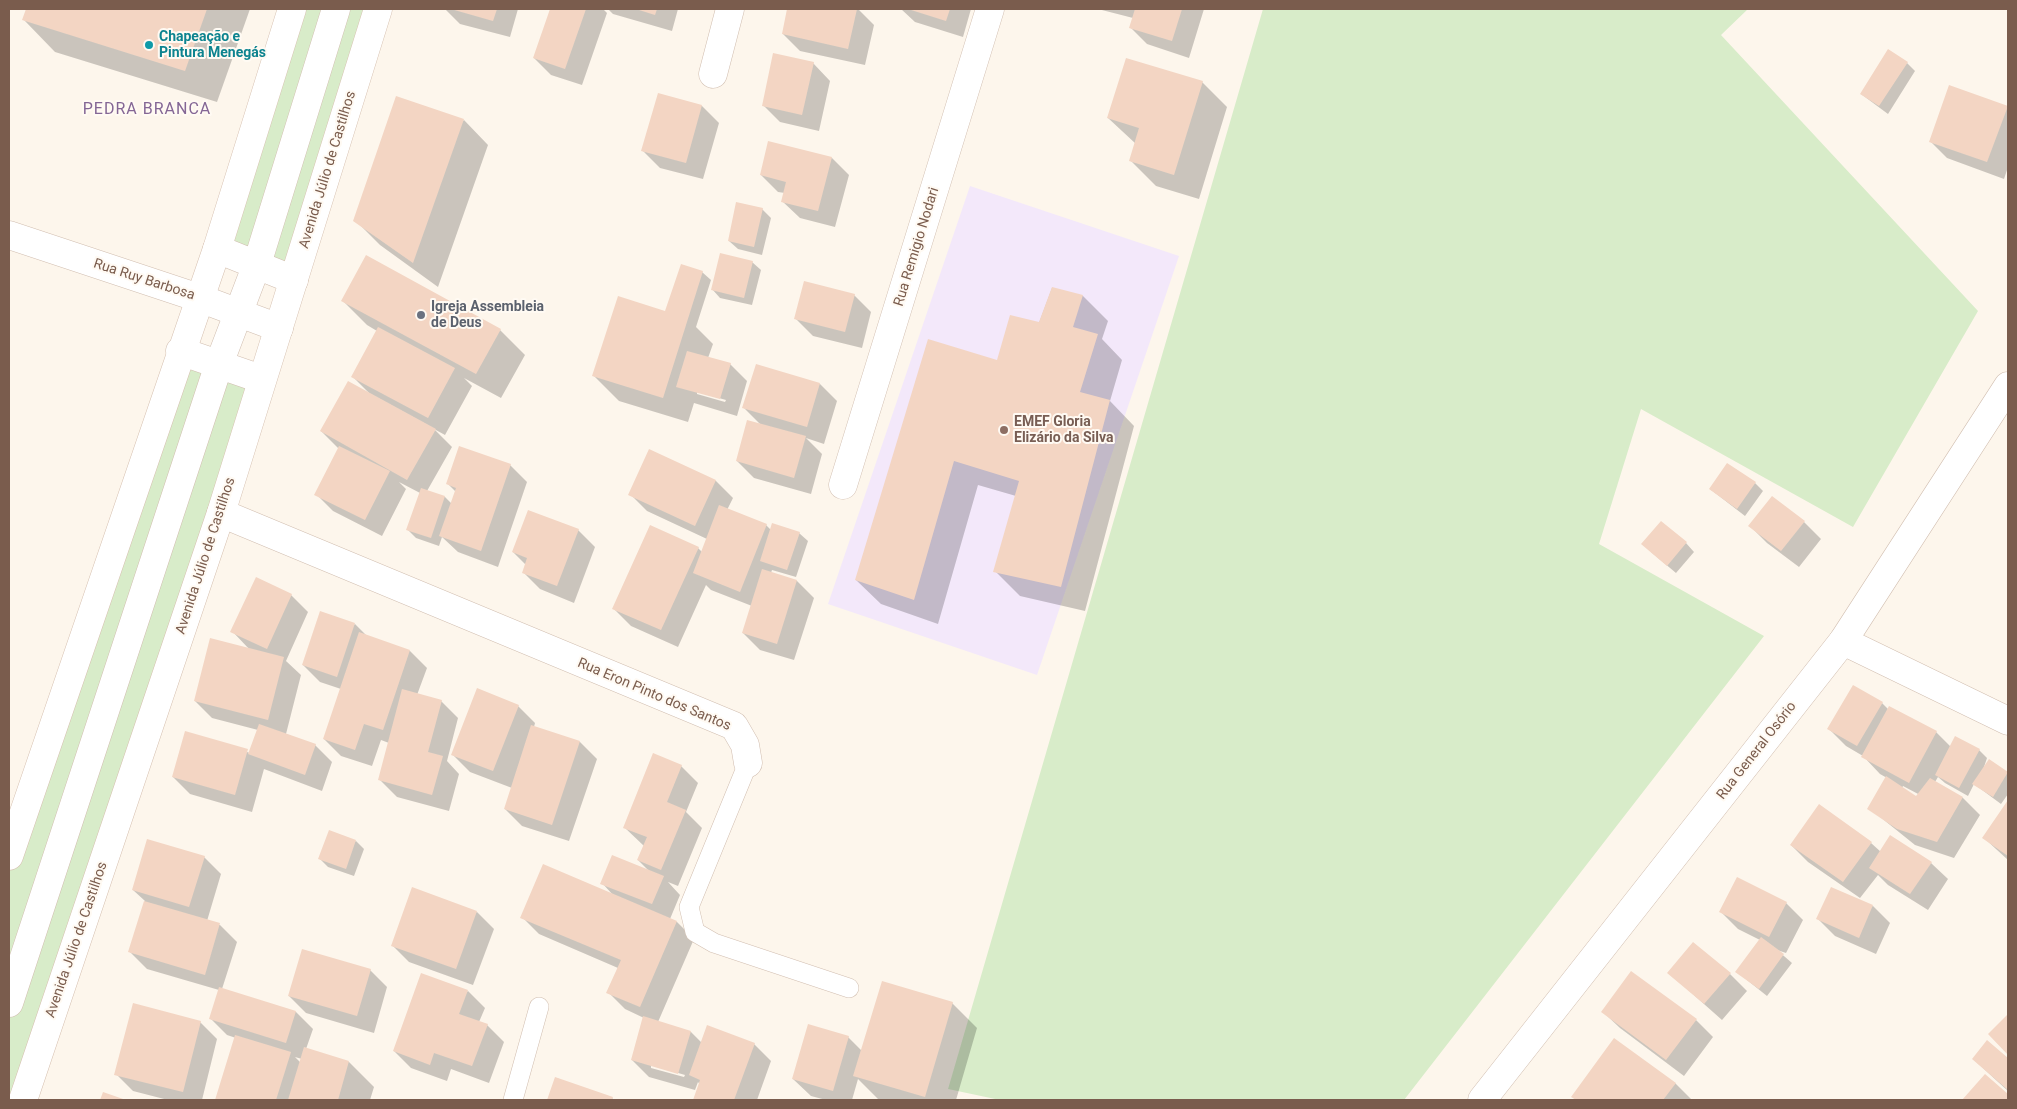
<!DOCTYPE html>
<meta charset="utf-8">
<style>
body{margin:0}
#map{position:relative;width:2017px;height:1109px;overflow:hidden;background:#fdf6ec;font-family:Roboto,sans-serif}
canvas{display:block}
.frame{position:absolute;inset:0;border:10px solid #7a5c4d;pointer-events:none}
</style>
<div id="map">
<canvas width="2017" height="1109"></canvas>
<div class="frame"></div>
</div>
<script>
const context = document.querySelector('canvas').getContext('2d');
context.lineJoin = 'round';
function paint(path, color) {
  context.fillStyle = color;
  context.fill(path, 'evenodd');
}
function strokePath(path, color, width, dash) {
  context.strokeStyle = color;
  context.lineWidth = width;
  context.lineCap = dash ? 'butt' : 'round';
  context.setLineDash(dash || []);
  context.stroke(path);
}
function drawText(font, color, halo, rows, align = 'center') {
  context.font = font + ' Roboto,sans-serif';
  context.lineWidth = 4;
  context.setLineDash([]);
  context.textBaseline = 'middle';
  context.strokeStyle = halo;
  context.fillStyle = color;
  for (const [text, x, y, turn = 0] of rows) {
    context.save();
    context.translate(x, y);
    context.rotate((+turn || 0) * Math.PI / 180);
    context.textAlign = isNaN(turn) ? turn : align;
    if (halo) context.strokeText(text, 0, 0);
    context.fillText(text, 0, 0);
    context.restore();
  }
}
paint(new Path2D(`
 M970,186L1179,256L1037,675L828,604Z`), '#f3e8fa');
paint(new Path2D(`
 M292,9H378L294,280L217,249Z
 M1263,9H1748L1721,35L1978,311L1853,527L1641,409L1599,544L1764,636L1404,1100H1000L948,1089Z
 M180,351L261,379L23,1100H9V856Z`), '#d8ecc9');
paint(new Path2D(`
 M27,9H250L217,102L55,52L24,20Z
 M445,9H518L510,37L460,24Z
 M551,9H603L607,13L582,85L551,75L534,58Z
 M608,9H678L672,31L613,14Z
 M788,9H858L874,25L865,65L800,51L783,34Z
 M901,9H971L963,37L915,22Z
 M1098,9H1204L1189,58L1147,44L1130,27L1133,18Z
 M813,63L830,81L819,131L780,122L763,105Z
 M1907,63L1915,71L1888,114L1861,94Z
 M1202,82L1227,107L1199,199L1156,186L1131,161L1136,144L1108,118Z
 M658,95L702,106L719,123L703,179L660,168L643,151Z
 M2007,107L2008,167L2004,179L1947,158L1930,141Z
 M464,120L488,145L438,287L380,245L355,220Z
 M832,158L849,175L835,227L800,218L782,201L785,193L778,192L761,175Z
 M762,209L771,218L762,255L738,249L729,241Z
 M752,262L761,270L752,305L720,298L712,289Z
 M702,272L711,280L696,327L713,344L708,358L730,364L747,381L737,416L694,403L688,422L619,401L594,376L666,312ZM697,392L726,400L725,402L697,394Z
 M1052,288L1083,296L1108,321L1102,339L1122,360L1110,401L1134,426L1085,611L1020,596L995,571L1016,496L978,485L938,624L881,604L856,580L998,361L1039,323Z
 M854,295L871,312L862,348L813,336L796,319Z
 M342,300L500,330L525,355L501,398L464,378L472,386L445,435L434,429L452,447L427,491L445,497L452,504L456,492L448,484L510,465L527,482L498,567L458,552L442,537L439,546L416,538L408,530L420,493L399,482L406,489L382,536L333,511L316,494L339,449L321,431L369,393L353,377L377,331L367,325Z
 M820,384L837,401L824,444L806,438L822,454L811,494L754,478L737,461L761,425L743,407Z
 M650,451L716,481L733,498L727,510L766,525L771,530L799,533L808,541L796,577L772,570L771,573L797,581L814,598L794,660L760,650L743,633L752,606L711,590L706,585L678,647L631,626L614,609L698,548L702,552L707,539L647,511L630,494Z
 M1755,483L1763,491L1745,516L1710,489Z
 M1772,498L1804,522L1821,539L1799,567L1767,543L1750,526Z
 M578,530L595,547L574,603L540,589L523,572L526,565L513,552Z
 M1686,543L1694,552L1676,573L1651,552Z
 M291,595L308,612L286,661L301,675L286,734L315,745L332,762L322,791L264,769L252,812L190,794L173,777L186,732L250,753L258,730L212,718L195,701L250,650L232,631Z
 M355,624L367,636L410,651L427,668L417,695L441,701L458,718L447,761L459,774L449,811L397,797L380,780L389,743L381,740L372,766L341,756L324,739L341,689L320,682L303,665Z
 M1882,703L1889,710L1936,732L1951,747L1979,750L1987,758L1983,770L1989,761L2008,773V794L2001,804L1974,784L1968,796L1945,783L1938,777L1935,782L1963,798L1980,815L1954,858L1915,845L1869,808L1887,778L1880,774L1863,756L1846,746L1829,729ZM1903,786L1920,795L1915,797L1902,788Z
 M518,706L535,723L534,727L580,742L597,759L569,841L522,826L505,809L512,788L470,772L453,755Z
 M681,766L698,783L686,812L702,828L678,886L668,882L680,895L670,919L677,922L694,939L658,1022L691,1032L702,1043L754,1044L771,1061L757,1100H695L700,1085L698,1082L695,1090L649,1077L632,1060L644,1018L625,1009L608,992L618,968L539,934L522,917L613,895L602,883L650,872L638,860L644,846L624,827ZM651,1065L685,1075L684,1077L651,1068Z
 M2008,803V860L1984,838Z
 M1819,806L1871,843L1881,852L1931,863L1948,879L1928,910L1888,885L1878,875L1860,898L1808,862L1791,845Z
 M356,841L364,849L354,876L328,867L320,859Z
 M204,857L221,874L207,921L220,925L237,942L222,989L296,1012L313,1029L306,1049L349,1062L374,1087L370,1100H216L236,1038L227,1035L210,1018L219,990L147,969L130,952L145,901L133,890ZM295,1057L302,1059L301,1063Z
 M1786,903L1803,920L1786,953L1777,950L1792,963L1767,996L1737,972L1760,940L1738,929L1721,912Z
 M1873,906L1890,923L1876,954L1835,936L1818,919Z
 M477,912L494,929L473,985L409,962L392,945Z
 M370,970L387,987L374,1033L306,1013L289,996Z
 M1669,973L1730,974L1747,991L1722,1020Z
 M468,991L485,1008L479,1022L487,1025L504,1042L489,1083L451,1069L447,1081L411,1068L394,1051Z
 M952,1003L977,1028L956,1100H879L858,1079L852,1100H826L811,1096L793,1079L848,1037L862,1051Z
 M1603,1012L1696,1020L1713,1037L1684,1076L1620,1028Z
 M200,1022L217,1039L202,1100H168L133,1091L116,1074Z
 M1988,1042L2008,1060V1091L1973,1059Z
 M556,1078L612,1098L614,1100H549Z
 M1675,1083L1692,1100H1576L1573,1097Z`), '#0003');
paint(new Path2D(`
 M26,9H207L185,71L22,20Z
 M451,9H497L493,21Z
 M550,9H586L565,69L533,58Z
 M636,9H657L655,15Z
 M787,9H857L848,49L782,34Z
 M908,9H950L946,21Z
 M1135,9H1182L1172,41L1129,28Z
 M1888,49L1908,62L1879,106L1860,94Z
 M773,53L814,62L802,115L762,106Z
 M1126,58L1203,81L1174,175L1129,161L1139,128L1107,118Z
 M1949,85L2008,106L1987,162L1929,142Z
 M658,93L702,105L686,163L641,151Z
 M396,96L464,119L413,263L353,221Z
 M768,141L832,157L818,211L781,202L786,182L760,175Z
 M736,202L763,208L754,247L728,241Z
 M720,253L753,261L744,298L711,290Z
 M366,255L501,329L476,374L341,301Z
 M681,264L703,271L663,398L592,376L618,296L665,311Z
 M804,281L855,294L845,332L794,319Z
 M1052,287L1083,295L1073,327L1098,334L1080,392L1110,400L1061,587L993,572L1019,481L954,461L914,600L855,580L928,339L997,360L1010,315L1039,322Z
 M378,327L455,368L428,418L351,377Z
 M687,351L731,363L720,399L676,387Z
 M756,364L820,383L807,427L742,408Z
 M348,381L436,429L407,480L320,431Z
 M747,420L806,436L794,478L736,461Z
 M339,446L390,471L365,520L314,495Z
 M459,446L511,464L481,551L439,536L456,488L446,484Z
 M649,449L716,480L695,526L628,495Z
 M1727,463L1756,482L1737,509L1709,489Z
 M421,488L445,496L431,538L406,530Z
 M1772,496L1805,521L1781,551L1748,526Z
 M719,505L767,524L740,592L693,573Z
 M528,510L579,529L557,586L522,573L527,558L512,552Z
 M1661,521L1687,542L1667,566L1641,544Z
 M772,523L800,532L787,570L760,561Z
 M650,525L699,547L661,630L612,609Z
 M762,569L797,580L777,644L742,633Z
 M256,577L292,594L267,649L230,632Z
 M320,611L355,623L337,677L302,665Z
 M359,632L410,650L383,730L364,724L355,750L323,739Z
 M210,638L284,657L268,720L194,701Z
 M1853,685L1883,702L1857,746L1827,729Z
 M477,688L519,705L493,771L451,755Z
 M402,689L442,700L428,752L443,756L432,795L378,780Z
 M1889,706L1937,731L1909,783L1861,757Z
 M259,724L316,744L305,775L248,754Z
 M531,725L580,741L552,825L504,809Z
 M185,731L248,749L235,795L172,777Z
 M1955,736L1980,749L1959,788L1935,775Z
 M653,753L682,765L667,802L686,810L661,870L637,860L647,837L623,828Z
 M1989,759L2008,772L1993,797L1972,784Z
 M1886,776L1916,796L1930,778L1963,797L1937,842L1897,829L1867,809Z
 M2008,800V856L1982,838Z
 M1819,804L1872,842L1843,882L1790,845Z
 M329,830L356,840L346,869L318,859Z
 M1890,835L1932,862L1910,894L1869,868Z
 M147,839L205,856L189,907L132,890Z
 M612,855L664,876L652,904L600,884Z
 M543,864L677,921L640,1007L606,993L621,960L520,918Z
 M1737,877L1787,902L1769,937L1719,912Z
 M412,887L477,911L456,969L391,946Z
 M1831,887L1873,905L1859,938L1816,919Z
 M144,901L220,923L205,975L128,952Z
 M1761,937L1784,954L1759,989L1735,972Z
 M1693,942L1731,973L1704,1004L1667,973Z
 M302,949L371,969L357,1016L288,996Z
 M1631,971L1697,1019L1666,1060L1601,1012Z
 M421,973L468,990L459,1014L488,1024L472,1066L434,1053L430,1065L393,1051Z
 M882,981L953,1002L925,1097L853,1076Z
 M219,987L296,1011L286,1043L209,1019Z
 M133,1003L201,1021L183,1092L114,1075Z
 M2008,1014V1055L1988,1034Z
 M643,1016L691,1031L678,1074L631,1060Z
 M808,1024L849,1036L833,1091L792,1079Z
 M707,1025L755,1043L734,1100H693L700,1080L689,1075Z
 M235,1035L291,1052L276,1100H215Z
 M1614,1038L1676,1083L1663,1100H1576L1571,1097Z
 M1987,1040L2008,1058V1090L1972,1059Z
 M304,1047L349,1061L338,1100H288Z
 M1985,1074L2008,1094V1100H1962Z
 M555,1077L613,1097L612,1100H547Z
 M103,1092L126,1100H100Z`), '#f3d5c3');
const service = new Path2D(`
 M748,763L689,907L695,932L714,943L849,988
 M513,1100L539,1007`);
const pedestrian = new Path2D(`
 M217,249L294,280
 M180,351L261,379
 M9,1003L219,364L257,264L336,9`);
const minor = new Path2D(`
 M713,74L730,9
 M9,235L199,298L279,328
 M843,485L990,9
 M221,513L734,726L745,745L748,763
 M1843,641L2008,721`);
const tertiary = new Path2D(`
 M1482,1100L1843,641L2008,386`);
const secondary = new Path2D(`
 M9,856L217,249L292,9
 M23,1100L221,513L378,9`);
strokePath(service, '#d1beb0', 20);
strokePath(pedestrian, '#d1beb0', 29);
strokePath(minor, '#d1beb0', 29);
strokePath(tertiary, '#d1beb0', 29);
strokePath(secondary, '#d6c0b0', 29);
strokePath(service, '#fff', 19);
strokePath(pedestrian, '#fff', 28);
strokePath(minor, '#fff', 28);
strokePath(tertiary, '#fff', 28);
strokePath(secondary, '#fff', 28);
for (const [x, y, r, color] of [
 [149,45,5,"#0f9aa8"],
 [421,315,5,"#6b7280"],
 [1004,430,5,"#8d6e63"]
]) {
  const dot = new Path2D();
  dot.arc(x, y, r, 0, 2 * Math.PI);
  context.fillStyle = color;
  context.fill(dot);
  strokePath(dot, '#fffaf3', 2);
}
drawText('bold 14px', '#0d838f', '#fffaf3', [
 ["Chapeação e",159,37],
 ["Pintura Menegás",159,53]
], 'left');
drawText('14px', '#7a5c4d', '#fffaf3', [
 ["Avenida Júlio de Castilhos",328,170,-73],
 ["Rua Remigio Nodari",917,247,-73],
 ["Rua Ruy Barbosa",144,280,18],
 ["Avenida Júlio de Castilhos",206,556,-72],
 ["Rua Eron Pinto dos Santos",654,695,23],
 ["Rua General Osório",1757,751,-52],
 ["Avenida Júlio de Castilhos",77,940,-71]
]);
drawText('bold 14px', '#5b616d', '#fffaf3', [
 ["Igreja Assembleia",431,307],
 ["de Deus",431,323]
], 'left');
drawText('bold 14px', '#785e54', '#fffaf3', [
 ["EMEF Gloria",1014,422],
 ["Elizário da Silva",1014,438]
], 'left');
context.letterSpacing = '1px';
drawText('16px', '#846695', '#fffaf3', [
 ["PEDRA BRANCA",147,110]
]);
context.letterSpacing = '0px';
</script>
